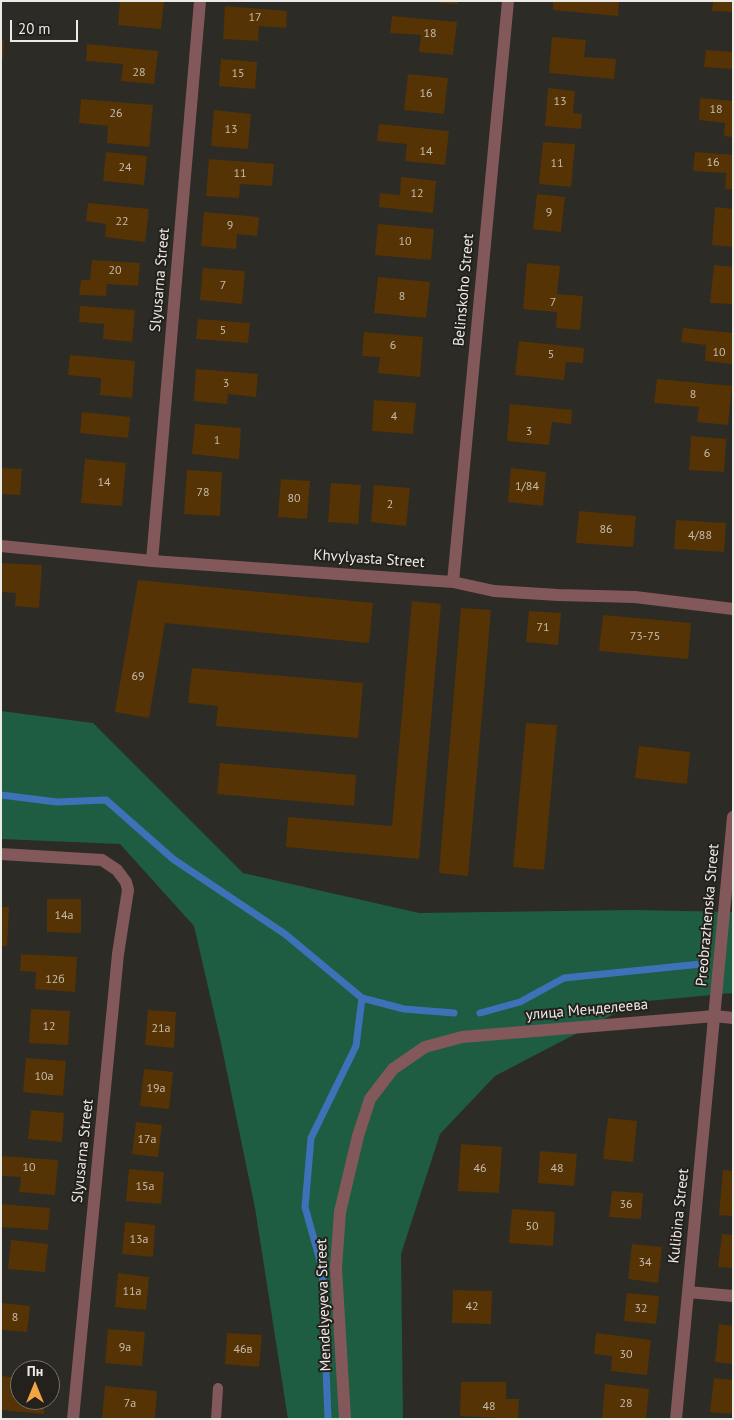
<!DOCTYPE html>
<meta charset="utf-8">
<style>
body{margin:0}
#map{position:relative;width:734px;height:1420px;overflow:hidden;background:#2d2b26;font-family:"PT Sans",sans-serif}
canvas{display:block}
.frame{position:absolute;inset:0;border:2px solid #eceae7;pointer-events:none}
.north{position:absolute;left:10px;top:1360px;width:50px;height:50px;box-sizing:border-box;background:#24211d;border:1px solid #74716e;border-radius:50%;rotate:0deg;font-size:14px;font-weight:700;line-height:20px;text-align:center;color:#eceae7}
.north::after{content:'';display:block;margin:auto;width:18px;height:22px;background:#f4a443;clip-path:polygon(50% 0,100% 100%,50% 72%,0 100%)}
.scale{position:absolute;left:10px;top:20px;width:68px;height:22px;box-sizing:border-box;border:2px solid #eceae7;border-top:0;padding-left:6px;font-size:15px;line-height:18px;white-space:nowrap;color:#eceae7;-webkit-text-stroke:4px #24211d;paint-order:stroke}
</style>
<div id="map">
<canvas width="734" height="1420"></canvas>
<div class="frame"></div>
<div class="north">Пн</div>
<div class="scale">20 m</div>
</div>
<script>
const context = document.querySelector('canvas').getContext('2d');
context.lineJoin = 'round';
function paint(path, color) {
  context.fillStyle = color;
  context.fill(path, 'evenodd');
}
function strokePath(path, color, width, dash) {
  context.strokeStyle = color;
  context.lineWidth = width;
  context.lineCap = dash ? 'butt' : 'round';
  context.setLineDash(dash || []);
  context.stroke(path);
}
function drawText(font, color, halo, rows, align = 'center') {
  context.font = font + ' "PT Sans",sans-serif';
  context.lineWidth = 4;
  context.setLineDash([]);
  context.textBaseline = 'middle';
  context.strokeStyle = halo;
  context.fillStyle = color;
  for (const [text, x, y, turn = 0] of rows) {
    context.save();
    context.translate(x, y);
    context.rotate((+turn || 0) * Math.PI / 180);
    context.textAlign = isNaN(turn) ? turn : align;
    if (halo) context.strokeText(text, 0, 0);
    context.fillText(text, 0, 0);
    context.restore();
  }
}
paint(new Path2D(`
 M1,711L93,723L243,873L419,913L633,910L733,912V993L637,1002L495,1076L440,1134L401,1254L403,1419H288L255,1208L221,1043L194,926L120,844L1,839Z`), '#1e5d42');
strokePath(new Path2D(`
 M1,795L57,802L106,800L173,859L285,934L362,998L404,1009L454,1013
 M480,1013L520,1002L564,978L701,964
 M328,1419L322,1268L305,1207L311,1138L356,1046L362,998`), '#3d72b9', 7);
paint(new Path2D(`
 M120,1H164L161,29L118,25Z
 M440,1H458V4L439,3Z
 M553,1H619L618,16L553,10Z
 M713,1H733V12L712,11Z
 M225,6L287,11L286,28L259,26L258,41L223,39Z
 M392,16L457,22L453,55L419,52L421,35L390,33Z
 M552,37L586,40L584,57L616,59L614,79L549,73Z
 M1,40H4L3,60H1Z
 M87,44L158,51L154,84L121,81L123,64L86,61Z
 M706,50L733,52V69L704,67Z
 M221,59L257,62L255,89L219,86Z
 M408,74L448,78L444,114L404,110Z
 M548,88L575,91L573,113L582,114L581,129L545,126Z
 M700,98L733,101V137L724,136L725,123L699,120Z
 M81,99L153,105L149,147L107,143L108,126L79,123Z
 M214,110L251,114L248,149L211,146Z
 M379,124L449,131L445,165L405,161L407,144L377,141Z
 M543,142L575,144L571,187L539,184Z
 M106,152L147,156L144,185L103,181Z
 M695,152L733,155V189H725L726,173L693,171Z
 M209,159L274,164L272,186L240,184L239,198L206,196Z
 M401,177L436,181L433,213L379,207L380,193L400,195Z
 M537,194L565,197L561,232L533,229Z
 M88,203L149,209L145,242L105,237L106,224L86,221Z
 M715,207L733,209V247L712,245Z
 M204,212L259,217L257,236L237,234L236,249L201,246Z
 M378,224L434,229L431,260L375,255Z
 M92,260L140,263L138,286L107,284L106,296L79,295L81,280H90Z
 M527,263L560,266L557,294L583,296L580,330L556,328L557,312L523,309Z
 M714,265L733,267V304L710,303Z
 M203,268L245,271L242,304L200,300Z
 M378,277L430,282L426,318L374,313Z
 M80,306L135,310L132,342L103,339L104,324L79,322Z
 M198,319L250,323L248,343L196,339Z
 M683,328L733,333V364L705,361L706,345L681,342Z
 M364,332L423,337L420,377L378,373L380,357L362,356Z
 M519,341L584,348L583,363L566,362L564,380L515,375Z
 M70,355L135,361L132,398L100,395L101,378L68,375Z
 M196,369L258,374L256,397L228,394L227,404L194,401Z
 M657,379L732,386L728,425L697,422L699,407L654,403Z
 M374,400L416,403L413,434L372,431Z
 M510,404L572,410L571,424L552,422L549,445L507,441Z
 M82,412L130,417L128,438L80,433Z
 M195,424L241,428L239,459L192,454Z
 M691,436L726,439L724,472L689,470Z
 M85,459L126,463L122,506L81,503Z
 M1,468L22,469L20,495L1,494Z
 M511,468L546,472L543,506L508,502Z
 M187,470L222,472L220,516L184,514Z
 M281,479L310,481L307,519L278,517Z
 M331,483L361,485L358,524L328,522Z
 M374,485L410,488L406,526L371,522Z
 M579,511L636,516L633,547L576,543Z
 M676,520L726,523L724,552L674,549Z
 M1,563L42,565L39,608L15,606L16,593L1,592Z
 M138,580L373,603L369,643L165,623L149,718L115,712Z
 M412,601L441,604L419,859L286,847L288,817L392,826Z
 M461,608L491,610L468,876L439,873Z
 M529,611L561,613L558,645L526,642Z
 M603,615L691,623L688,659L599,651Z
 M192,668L363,683L358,738L216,726L218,706L188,703Z
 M526,723L557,725L544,870L513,867Z
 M639,746L690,752L687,784L635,778Z
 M220,763L356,775L354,806L217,794Z
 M47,899H81V933L47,932Z
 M1,907H9L7,946H1Z
 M21,954L77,957L75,992L35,989L36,972L20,971Z
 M31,1009L70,1011L68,1045L29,1043Z
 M148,1010L176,1012L174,1048L145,1045Z
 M26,1058L66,1061L63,1096L23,1092Z
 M144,1069L173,1072L169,1109L140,1106Z
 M31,1110L64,1113L62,1142L28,1139Z
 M608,1118L637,1121L633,1162L603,1159Z
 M136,1122L162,1125L158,1157L132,1154Z
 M461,1144L502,1147L499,1193L458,1191Z
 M540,1151L577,1154L574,1186L538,1183Z
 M1,1156L58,1160L55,1195L19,1192L21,1177L1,1176Z
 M129,1169L164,1172L161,1204L126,1201Z
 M723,1170L733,1171V1216L719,1215Z
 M612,1191L643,1193L641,1219L609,1217Z
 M1,1204L50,1208L48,1230L1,1227Z
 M512,1209L555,1212L553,1246L509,1243Z
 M125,1222L155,1225L153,1257L122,1254Z
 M722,1234L733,1235V1268L718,1267Z
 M11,1240L48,1244L45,1272L8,1269Z
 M632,1244L662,1247L658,1283L628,1279Z
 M118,1273L149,1277L146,1310L115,1307Z
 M453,1290L492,1291L491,1324L452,1323Z
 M627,1293L659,1296L656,1324L624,1321Z
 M1,1303L30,1306L27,1332L1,1330Z
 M719,1324L733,1326V1364L715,1362Z
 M108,1329L145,1332L142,1366L105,1363Z
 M227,1333L262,1335L259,1367L225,1364Z
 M596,1333L651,1340L647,1375L611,1371L612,1356L594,1354Z
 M1,1376L20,1378V1400H45L44,1414L1,1410Z
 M714,1378L733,1380V1414L710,1412Z
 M461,1382H506V1399H519L518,1419L460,1416Z
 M605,1384L649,1389L646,1419H602Z
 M105,1386L157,1391L155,1419L102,1418Z`), '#553304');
strokePath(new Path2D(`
 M216,1419L218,1388`), '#83585b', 10);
strokePath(new Path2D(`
 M1,546L152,561L453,582L494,591L558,595L635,597L733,609
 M152,561L200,1
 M453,582L508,1
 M1,854L102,860L117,870L126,882L128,890L118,954L73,1419
 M688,1292L733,1296
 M345,1419L336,1268L340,1212L358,1136L370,1099L393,1069L425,1047L462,1037L715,1016L733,1018
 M676,1419L733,817`), '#83585b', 12);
drawText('12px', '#c6bcae', null, [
 ["17",255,18],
 ["18",430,34],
 ["28",139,73],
 ["15",238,74],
 ["16",426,94],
 ["13",560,102],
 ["18",716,110],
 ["26",116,114],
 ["13",231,130],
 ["14",426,152],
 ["16",713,163],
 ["11",557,164],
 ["24",125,168],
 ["11",240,174],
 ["12",417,194],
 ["9",549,213],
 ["22",122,222],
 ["9",230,226],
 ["10",405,242],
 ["20",115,271],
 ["7",223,286],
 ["8",402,297],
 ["7",553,303],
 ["5",223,331],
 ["6",393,346],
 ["10",719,353],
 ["5",551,355],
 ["3",226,384],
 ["8",693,395],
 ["4",394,417],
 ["3",529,432],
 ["1",217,441],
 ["6",707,454],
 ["14",104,483],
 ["1/84",527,487],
 ["78",203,493],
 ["80",294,499],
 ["2",390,505],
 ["86",606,530],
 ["4/88",700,536],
 ["71",543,628],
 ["73-75",645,637],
 ["69",138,677],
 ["14а",64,916],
 ["12б",55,980],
 ["12",49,1027],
 ["21а",161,1029],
 ["10а",44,1077],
 ["19а",156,1089],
 ["17а",147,1140],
 ["10",29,1168],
 ["46",480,1169],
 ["48",557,1169],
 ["15а",145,1187],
 ["36",626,1205],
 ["50",532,1227],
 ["13а",139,1240],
 ["34",645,1263],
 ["11а",132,1292],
 ["42",472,1307],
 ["32",641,1309],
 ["8",15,1318],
 ["9а",125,1348],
 ["46в",243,1350],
 ["30",626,1355],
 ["7а",130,1404],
 ["28",626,1404],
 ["48",489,1407]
]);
drawText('15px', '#eceae7', '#24211d', [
 ["Slyusarna Street",160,280,-85],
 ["Belinskoho Street",464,290,-85],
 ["Khvylyasta Street",369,559,4],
 ["Preobrazhenska Street",708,915,-85],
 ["улица Менделеева",587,1010,-5],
 ["Slyusarna Street",83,1151,-84],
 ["Kulibina Street",679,1216,-84],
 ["Mendelyeyeva Street",324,1305,-92]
]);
</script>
